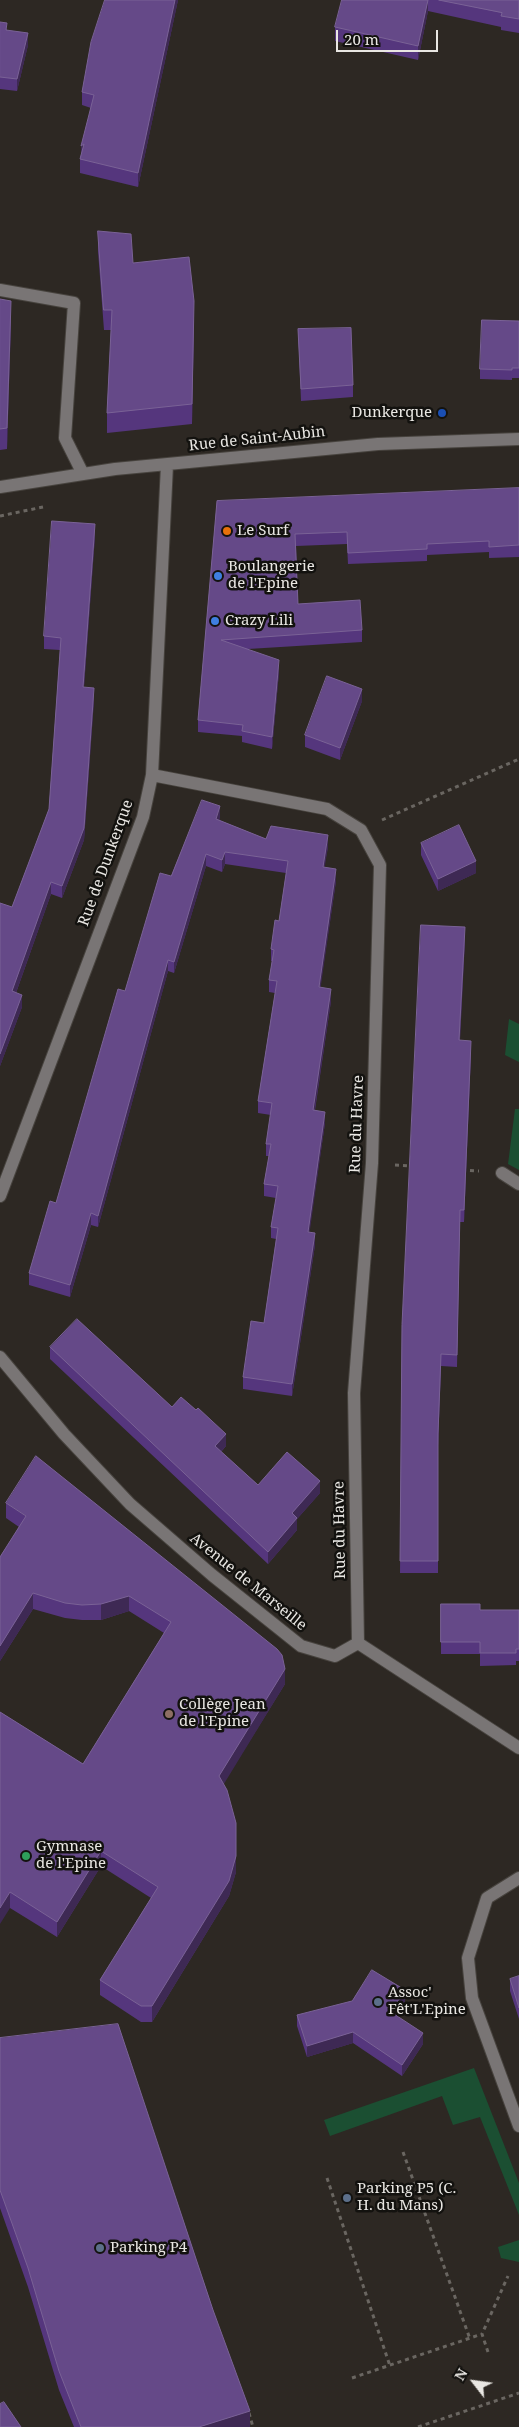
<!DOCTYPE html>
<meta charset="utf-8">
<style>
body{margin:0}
#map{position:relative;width:519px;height:2427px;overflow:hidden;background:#2d2823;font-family:"Noto Serif",serif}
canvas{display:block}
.north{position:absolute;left:449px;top:2357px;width:50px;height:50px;-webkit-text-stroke:4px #13120f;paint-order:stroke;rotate:300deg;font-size:14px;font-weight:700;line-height:20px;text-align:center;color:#e9e7e3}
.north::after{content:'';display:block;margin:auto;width:18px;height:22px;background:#e9e7e3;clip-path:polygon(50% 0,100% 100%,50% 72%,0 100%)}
.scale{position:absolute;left:336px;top:30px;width:102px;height:22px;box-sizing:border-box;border:2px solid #e9e7e3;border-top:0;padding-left:6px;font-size:15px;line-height:18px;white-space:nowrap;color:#e9e7e3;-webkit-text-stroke:4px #13120f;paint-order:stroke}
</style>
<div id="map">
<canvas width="519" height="2427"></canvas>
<div class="north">N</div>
<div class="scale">20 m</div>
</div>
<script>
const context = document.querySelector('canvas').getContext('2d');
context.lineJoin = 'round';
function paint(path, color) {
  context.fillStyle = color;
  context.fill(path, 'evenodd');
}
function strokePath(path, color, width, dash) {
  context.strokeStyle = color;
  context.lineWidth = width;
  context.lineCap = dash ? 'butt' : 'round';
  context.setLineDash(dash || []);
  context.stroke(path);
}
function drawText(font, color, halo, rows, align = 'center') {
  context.font = font + ' "Noto Serif",serif';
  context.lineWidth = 5;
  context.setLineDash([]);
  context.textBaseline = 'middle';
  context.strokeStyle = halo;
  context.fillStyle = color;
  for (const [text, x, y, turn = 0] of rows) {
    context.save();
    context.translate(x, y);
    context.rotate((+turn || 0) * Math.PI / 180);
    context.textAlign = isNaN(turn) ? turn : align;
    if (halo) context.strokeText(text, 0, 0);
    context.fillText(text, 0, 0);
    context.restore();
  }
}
paint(new Path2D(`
 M509,1019L519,1024V1062L505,1055Z
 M515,1109H519V1170L508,1164Z
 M474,2068L519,2183V2215L480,2117L453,2125L442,2096L330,2136L324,2120Z
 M519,2240V2262L501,2258L498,2247Z`), '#1b4f32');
const minor = new Path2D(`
 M0,290L74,303L65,438L83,474
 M0,487L115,469L378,444L519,439
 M152,775L327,809L361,830L380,865L372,1163L354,1393L358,1643
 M502,1173L519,1184
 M0,1196L143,817L152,775L167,465
 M0,1357L64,1434L130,1504L212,1575L301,1646L335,1656L358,1643
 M358,1643L519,1748
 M519,1878L487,1898L468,1958L472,1998L519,2126`);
strokePath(minor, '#47433e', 14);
strokePath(new Path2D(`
 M0,516L43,507
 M382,820L519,759
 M395,1165L414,1166
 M462,1170L479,1171
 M403,2152L470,2339
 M327,2178L390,2366
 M488,2352L482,2334L508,2276
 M352,2378L482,2334
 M249,2413L253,2427
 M418,2427L519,2393`), '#6a6661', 3, [4, 4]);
strokePath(minor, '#797575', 12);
paint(new Path2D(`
 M105,0H178L138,187L80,173V159L91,108L82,105V92Z
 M342,0H519V33L501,30V27L428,11L418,60L335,41V27Z
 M0,22L7,30L28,45L17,91L0,89Z
 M98,231L133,263L194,321L192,424L107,433V413L111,330H104L98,251Z
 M0,299L11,322L7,449L0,450Z
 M519,321V378H512V380L480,379V369Z
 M298,329L353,385V397L301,401Z
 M519,488V557L489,558V552L427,555V561L348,564L347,544L296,546L298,604L362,630V642L248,649L279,672L272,749L242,742V736L198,732V720L217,501Z
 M95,536L84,687L94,700L84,840L62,898L51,894L16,993L22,1007L0,1066V903L12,907L49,809L60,650L44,649V636Z
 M362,701L340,760L305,747V735Z
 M220,818L219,820L266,839L328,847L324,867L336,881L320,988L331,1001L315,1110L325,1123L309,1232L315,1245L292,1396L243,1389V1377L264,1323L276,1239L271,1238V1227L276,1198L264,1196V1184L269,1156H266V1144L271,1115L258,1113V1101L275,993L269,992V980L272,961H271V949L279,921L286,873L225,864L222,872L206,866L174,973L168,971L98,1227L91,1225L70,1297L29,1285V1273L56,1203L125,991L171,876Z
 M421,843L476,873L438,891L421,855Z
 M465,939L460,1040L471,1053L464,1222H460L457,1367L441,1366L438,1446V1573H400L402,1325Z
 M50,1347L172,1407L226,1446L221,1452L258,1485L320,1493L297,1519V1530L268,1564L50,1359Z
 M6,1503L285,1684L223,1784L236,1823V1872L229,1896L152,2022H141L100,1995V1980L151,1898L101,1866L57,1937L10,1908L0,1712L83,1764L164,1633L129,1611L101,1620H82L65,1618L33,1609L0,1661V1557L19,1527L6,1518Z
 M441,1604L480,1610H519V1661H516V1665L480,1666V1654H441Z
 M519,1976V2019L510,1991V1979Z
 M405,2001L396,2015L423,2044L402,2076L353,2043L307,2057L297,2026V2015Z
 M0,2038L250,2427H74L59,2390L28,2287L0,2208Z`), '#55367d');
paint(new Path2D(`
 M175,0H178L138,187V173Z
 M428,0V11L418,60V46Z
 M28,33V45L17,91V79Z
 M84,144L81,159V146Z
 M11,301V322L7,449V428Z
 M194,301V321L192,424V404Z
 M95,524V536L83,699V687Z
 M279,660V672L272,749V737Z
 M94,688V700L84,840L62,898V886Z
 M362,689V701L340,760V748Z
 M220,806V818L216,831V819Z
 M328,835V847L323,878V867Z
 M225,852V864L222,872V860Z
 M206,854V866L174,973V962Z
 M476,861V873L438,891V879Z
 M336,869V881L319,999V987Z
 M51,882V894L12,1004V991Z
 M465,927V939L459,1052V1040Z
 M168,960V971L98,1227V1216Z
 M331,989V1001L313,1121V1110Z
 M22,995V1007L0,1066V1054Z
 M471,1041V1053L464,1222V1210Z
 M325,1112V1123L308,1244V1232Z
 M91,1213V1225L70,1297V1285Z
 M315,1233V1245L292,1396V1384Z
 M441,1354V1366L438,1446V1434Z
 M226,1434V1446L215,1458V1446Z
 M320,1481V1493L297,1519V1530L268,1564V1552L292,1513Z
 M33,1593V1609L0,1661V1646Z
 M129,1596V1611L101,1620V1604Z
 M285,1669V1684L219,1792V1776Z
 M101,1851V1866L57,1937V1922Z
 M236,1856V1872L229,1896L152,2022V2006Z
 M10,1892V1908L0,1924V1908Z
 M405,1990V2001L391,2023V2012Z
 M353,2032V2043L307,2057V2046Z
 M423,2033V2044L402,2076V2065Z
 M250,2411V2427H199Z`), '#3e2954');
const building = new Path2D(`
 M105,0H175L138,173L80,159L84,144L81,146L94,95L82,92L91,42Z
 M342,0H428L418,46L335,27Z
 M439,0H519V19L501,16L502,13Z
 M0,22L7,23L6,30L28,33L17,79L0,77Z
 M98,231L131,234L133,263L189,257L194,301L192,404L107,413L112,310H104Z
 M0,299L11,301L7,428L0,429Z
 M482,320L519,321V368H512V370L480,369Z
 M351,328L353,385L301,389L298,329Z
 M519,488V545L489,547V541L427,544V549L348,553L347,532L295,534L298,604L360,600L362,630L221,640L279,660L272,737L242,731L243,725L198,720L217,501Z
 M52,521L95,524L83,687L94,688L84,828L62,886L51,882L12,991L22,995L0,1054V903L12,907L49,809L61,638L44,636Z
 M327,676L362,689L340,748L305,735Z
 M202,800L220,806L216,819L266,839L271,826L328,835L323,867L336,869L319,987L331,989L313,1110L325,1112L308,1232L315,1233L292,1384L243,1377L251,1321L264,1323L278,1228L271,1227L278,1186L264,1184L271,1144H266L272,1103L258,1101L277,981L269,980L274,950L271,949L275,920L279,921L288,861L225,852L222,860L206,854L174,962L168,960L98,1216L91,1213L70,1285L29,1273L50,1201L56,1203L118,989L125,991L160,873L171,876Z
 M459,825L476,861L438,879L421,843Z
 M421,925L465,927L459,1040L471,1041L464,1210H460L457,1355L441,1354L438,1434V1561H400L402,1325Z
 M77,1319L172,1407L181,1397L196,1410L198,1408L226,1434L215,1446L258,1485L287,1452L320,1481L292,1513L297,1518L268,1552L50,1347Z
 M36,1456L277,1649L282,1655L285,1669L219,1776L227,1790L236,1823V1856L229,1881L152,2006H141L100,1980L158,1887L101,1851L57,1922L10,1892L0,1908V1712L83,1764L171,1622L129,1596L101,1604L82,1605L65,1603L33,1593L0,1646V1557L26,1516L6,1503Z
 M441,1604H480V1610H519V1649H516V1653H480V1642H441Z
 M372,1970L405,1990L391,2012L423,2033L402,2065L353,2032L307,2046L297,2015L352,2001Z
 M519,1976V2008L510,1979Z
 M118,2024L213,2310L250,2411L199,2427H81L59,2371L28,2268L0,2190V2038Z
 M4,2402L21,2427H0V2404Z`);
paint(building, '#654988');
strokePath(building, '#7a6296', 1);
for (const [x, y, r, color] of [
 [442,413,5,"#1a4fb4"],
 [227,531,5,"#e8710a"],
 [218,576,5,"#3f7fe0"],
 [215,621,5,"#3f7fe0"],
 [169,1714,5,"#8d6e63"],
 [26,1856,5,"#2e9e5b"],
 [378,2002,5,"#5c6f8a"],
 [347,2198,5,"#5c6f8a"],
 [100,2248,5,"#5c6f8a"]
]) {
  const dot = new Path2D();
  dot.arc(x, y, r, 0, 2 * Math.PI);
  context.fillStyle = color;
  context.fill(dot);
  strokePath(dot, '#13120f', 2);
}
drawText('15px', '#e9e7e3', '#13120f', [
 ["Dunkerque",432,413,"right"],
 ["Le Surf",237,531],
 ["Boulangerie",228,567],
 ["de l'Epine",228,584],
 ["Crazy Lili",225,621],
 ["Collège Jean",179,1705],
 ["de l'Epine",179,1722],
 ["Gymnase",36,1847],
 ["de l'Epine",36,1864],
 ["Assoc'",388,1993],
 ["Fêt'L'Epine",388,2010],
 ["Parking P5 (C.",357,2189],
 ["H. du Mans)",357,2206],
 ["Parking P4",110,2248]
], 'left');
drawText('15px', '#e9e7e3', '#13120f', [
 ["Rue de Saint-Aubin",257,439,-6],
 ["Rue de Dunkerque",106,863,-70],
 ["Rue du Havre",357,1124,-88],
 ["Rue du Havre",340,1530,-91],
 ["Avenue de Marseille",248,1582,39]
]);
</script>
